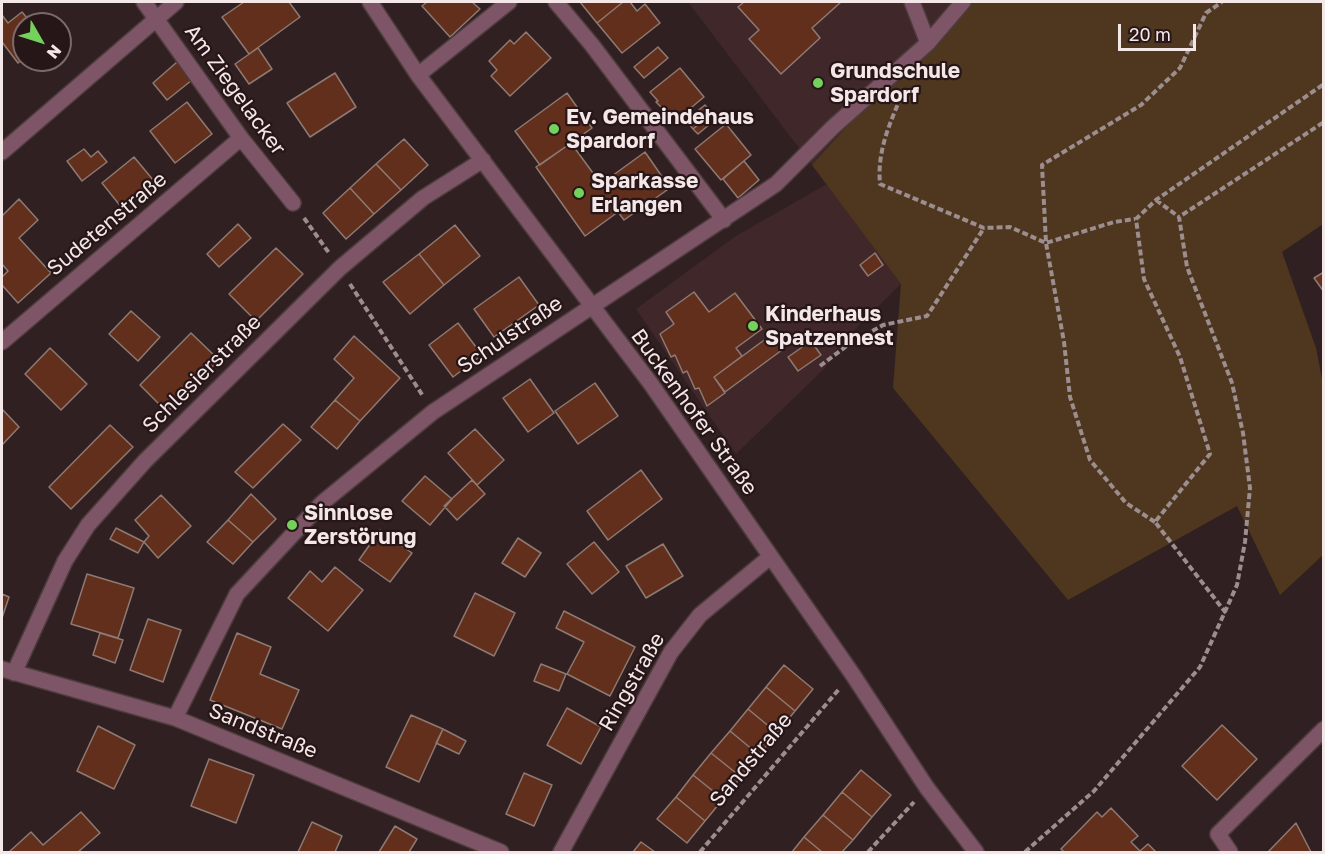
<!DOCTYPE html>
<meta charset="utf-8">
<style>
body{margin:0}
#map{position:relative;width:1325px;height:854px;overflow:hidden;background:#312021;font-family:"Golos Text",sans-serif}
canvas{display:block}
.frame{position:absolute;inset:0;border:3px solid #f4e7e8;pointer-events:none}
.north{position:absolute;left:12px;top:12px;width:60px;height:60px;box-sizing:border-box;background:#271618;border:2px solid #796a6b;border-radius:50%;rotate:129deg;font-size:16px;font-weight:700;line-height:24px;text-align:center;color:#f4e7e8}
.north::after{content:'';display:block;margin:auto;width:21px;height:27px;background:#74d25c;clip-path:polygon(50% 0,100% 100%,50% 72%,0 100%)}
.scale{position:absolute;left:1118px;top:24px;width:78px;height:27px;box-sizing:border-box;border:3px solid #f4e7e8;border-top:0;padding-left:8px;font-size:18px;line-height:21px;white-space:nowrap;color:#f4e7e8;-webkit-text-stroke:4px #271618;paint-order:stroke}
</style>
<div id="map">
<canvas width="1325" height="854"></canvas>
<div class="frame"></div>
<div class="north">N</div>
<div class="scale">20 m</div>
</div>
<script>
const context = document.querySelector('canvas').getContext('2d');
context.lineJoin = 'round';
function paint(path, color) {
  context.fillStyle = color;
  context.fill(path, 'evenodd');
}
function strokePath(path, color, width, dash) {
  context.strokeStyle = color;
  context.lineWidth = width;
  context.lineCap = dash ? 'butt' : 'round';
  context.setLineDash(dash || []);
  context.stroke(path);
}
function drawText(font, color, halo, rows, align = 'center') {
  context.font = font + ' "Golos Text",sans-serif';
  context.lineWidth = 4.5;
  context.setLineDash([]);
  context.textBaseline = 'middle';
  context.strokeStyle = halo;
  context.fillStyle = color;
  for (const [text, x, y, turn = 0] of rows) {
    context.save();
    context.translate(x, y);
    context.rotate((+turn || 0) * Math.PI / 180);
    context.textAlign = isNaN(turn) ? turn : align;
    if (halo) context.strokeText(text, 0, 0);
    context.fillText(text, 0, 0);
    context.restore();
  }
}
paint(new Path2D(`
 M688,2H959L812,165Z
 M827,184L901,284L841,343L824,369L736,454L636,309L736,236Z`), '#402729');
paint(new Path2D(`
 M959,2H1323V224L1282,252L1316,348L1323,384V555L1280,595L1237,506L1068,600L893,388L901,284L812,165Z`), '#4f371f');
const building = new Path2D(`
 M244,2H289L300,17L249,54L222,17Z
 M427,2H472L480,9L450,37L422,6Z
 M580,2H623L597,23Z
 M623,2H630L637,11L645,4L660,23L622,53L597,23Z
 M744,2H841L812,28L820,38L781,74L749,39L759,30L738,7Z
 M22,12L32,24H24V58L18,63L2,42V15L8,23Z
 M526,32L551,58L510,96L491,76L497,70L489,61L510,40L514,44Z
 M658,47L668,58L644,78L634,67Z
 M258,48L272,69L249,84L235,64Z
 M177,62L192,80L167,100L153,83Z
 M680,68L704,97L675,121L656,102L658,101L650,92Z
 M335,73L356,107L310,137L287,103Z
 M567,93L592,128L540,165L515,131Z
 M187,102L212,134L175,163L150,131Z
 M705,105L712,114L693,129L686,120Z
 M712,114L716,119L698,134L693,129Z
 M726,124L751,155L721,180L695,149Z
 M404,139L428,165L401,190L376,164Z
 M571,143L601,184L645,152L670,188L624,220L618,212L585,236L536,167Z
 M84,149L91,157L98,151L107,162L82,181L67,161Z
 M134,157L154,181L122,208L102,183Z
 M744,161L759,180L738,198L723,179Z
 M376,164L401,190L374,214L350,188Z
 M350,188L374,214L346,239L323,213Z
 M19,199L38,220L19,238L51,273L18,303L2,285V277L8,271L2,264V216Z
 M238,224L251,238L219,267L207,254Z
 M455,225L480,256L444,285L419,254Z
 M276,248L303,274L256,321L229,294Z
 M875,253L883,265L868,276L860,265Z
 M419,254L444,285L410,314L383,282Z
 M1324,272V292L1314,278Z
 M519,277L539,305L494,337L474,309Z
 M694,292L709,312L735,293L762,329L736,348L742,356L714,377L725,393L707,406L699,388L695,389L687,371L683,373L675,355L671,357L660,334L674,324L666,312Z
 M131,311L160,337L138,361L109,334Z
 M458,323L482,355L453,377L429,345Z
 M191,333L219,360L167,412L140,385Z
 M771,335L782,350L725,392L714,377Z
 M354,336L400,378L360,421L335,400L354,378L334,359Z
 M811,341L821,355L798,371L788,357Z
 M50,348L87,384L61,410L25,374Z
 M530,379L554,413L528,432L503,398Z
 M595,383L618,416L578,444L555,411Z
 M335,400L360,421L337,449L311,427Z
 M2,409L19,427L2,445Z
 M283,424L301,440L253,488L235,472Z
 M110,425L133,447L71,509L49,487Z
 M475,429L504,460L477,485L448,453Z
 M641,470L662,499L608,540L587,511Z
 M425,476L452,499L430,525L402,501Z
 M472,480L485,494L457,520L444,506Z
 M251,494L276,519L253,542L228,520Z
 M161,495L191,526L158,558L144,542L149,536L135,520Z
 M228,520L253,542L233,564L207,542Z
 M116,528L144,542L138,553L110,539Z
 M380,530L412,553L390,582L359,560Z
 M518,538L541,553L525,577L502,563Z
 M594,542L619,572L592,594L567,564Z
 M663,544L683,576L646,598L626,566Z
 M335,567L363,590L328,631L288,598L310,571L322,582Z
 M87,574L134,588L118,638L71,624Z
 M475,593L515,613L494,656L454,636Z
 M2,594L9,597L2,618Z
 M564,611L635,647L610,696L567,674L584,642L556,628Z
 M148,619L181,630L163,682L130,670Z
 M100,633L123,640L115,663L93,655Z
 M237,633L271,647L260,674L299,690L282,729L210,700Z
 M541,664L566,674L559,691L534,681Z
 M784,665L813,689L795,711L766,687Z
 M766,687L795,711L777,733L748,709Z
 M567,708L601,727L581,764L547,745Z
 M748,709L777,733L759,755L730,731Z
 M411,715L443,729L419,782L386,767Z
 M1222,725L1257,759L1217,800L1182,766Z
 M98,726L135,745L114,789L77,771Z
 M443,729L466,741L459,754L436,743Z
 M730,731L759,755L741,777L711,753Z
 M711,753L741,777L723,799L693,775Z
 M209,759L254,775L236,823L191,806Z
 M861,770L891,795L872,817L842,792Z
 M524,773L552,785L534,826L506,814Z
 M693,775L723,799L705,821L676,797Z
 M842,792L872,817L853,840L823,815Z
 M676,797L705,821L687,843L657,819Z
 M1111,808L1138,836L1131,842L1140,851L1148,844L1156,852H1064L1061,849L1097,812L1102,817Z
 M81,812L100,833L78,852H9L31,832L43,845Z
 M823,815L853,840L842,852H822L804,837Z
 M312,822L342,836L335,852H298Z
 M1296,823L1311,852H1268Z
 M395,826L417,839L409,852H379Z
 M804,837L822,852H792Z
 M641,842L655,852H633Z`);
paint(building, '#622f1d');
strokePath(building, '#8e7a73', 1.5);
const minor = new Path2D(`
 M144,2L241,138L293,203
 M370,2L418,75L651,384L853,675L927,788L976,852
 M556,2L592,45L724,220
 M912,2L928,43
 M418,75L509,2
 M2,152L176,2
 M2,342L241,138
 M2,669L175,718L501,852
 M14,673L65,561L88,525L145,461L340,268L423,198L483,160
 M175,718L237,594L322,503L433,412L776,184L833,127L928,43L963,2
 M561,852L671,652L700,615L770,557
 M1230,852L1218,834L1324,729`);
strokePath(minor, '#4c3c3d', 18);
strokePath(new Path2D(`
 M901,97C889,125 877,152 880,184L984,228L1010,227L1046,243L1114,222L1135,219
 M1156,200L1179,217
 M304,218L329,253
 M350,284L423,396
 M820,366L848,345L883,325L927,316L984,228
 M1155,522L1126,503L1090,460L1070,397L1064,342L1046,243L1042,165L1141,105L1180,68L1206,13L1222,2
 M1226,613L1155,522L1210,454L1180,357L1144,279L1136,219L1156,200L1324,84
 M700,852L840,688
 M868,852L914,802
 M1025,852L1094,791L1200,667L1237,585L1245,542L1250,488L1243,433L1232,383L1187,267L1179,217L1324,122`), '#9c8d8e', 4, [6, 3]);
strokePath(minor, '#7e5467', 15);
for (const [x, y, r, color] of [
 [818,83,6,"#74d25c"],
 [554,129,6,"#74d25c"],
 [579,193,6,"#74d25c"],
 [753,326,6,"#74d25c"],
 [292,525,6,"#74d25c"]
]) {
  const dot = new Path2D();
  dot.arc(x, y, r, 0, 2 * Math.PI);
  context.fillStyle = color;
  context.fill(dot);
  strokePath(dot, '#271618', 2);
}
drawText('bold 21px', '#f4e7e8', '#271618', [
 ["Grundschule",830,71],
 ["Spardorf",830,95],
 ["Ev. Gemeindehaus",566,117],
 ["Spardorf",566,141],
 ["Sparkasse",591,181],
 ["Erlangen",591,205],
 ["Kinderhaus",765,314],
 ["Spatzennest",765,338],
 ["Sinnlose",304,513],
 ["Zerstörung",304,537]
], 'left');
drawText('21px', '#f4e7e8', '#271618', [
 ["Am Ziegelacker",235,90,54],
 ["Sudetenstraße",107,224,-40],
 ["Schulstraße",510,335,-34],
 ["Schlesierstraße",202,374,-45],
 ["Buckenhofer Straße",694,412,54],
 ["Ringstraße",632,682,-60],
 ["Sandstraße",263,731,22],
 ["Sandstraße",751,760,-50]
]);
</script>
